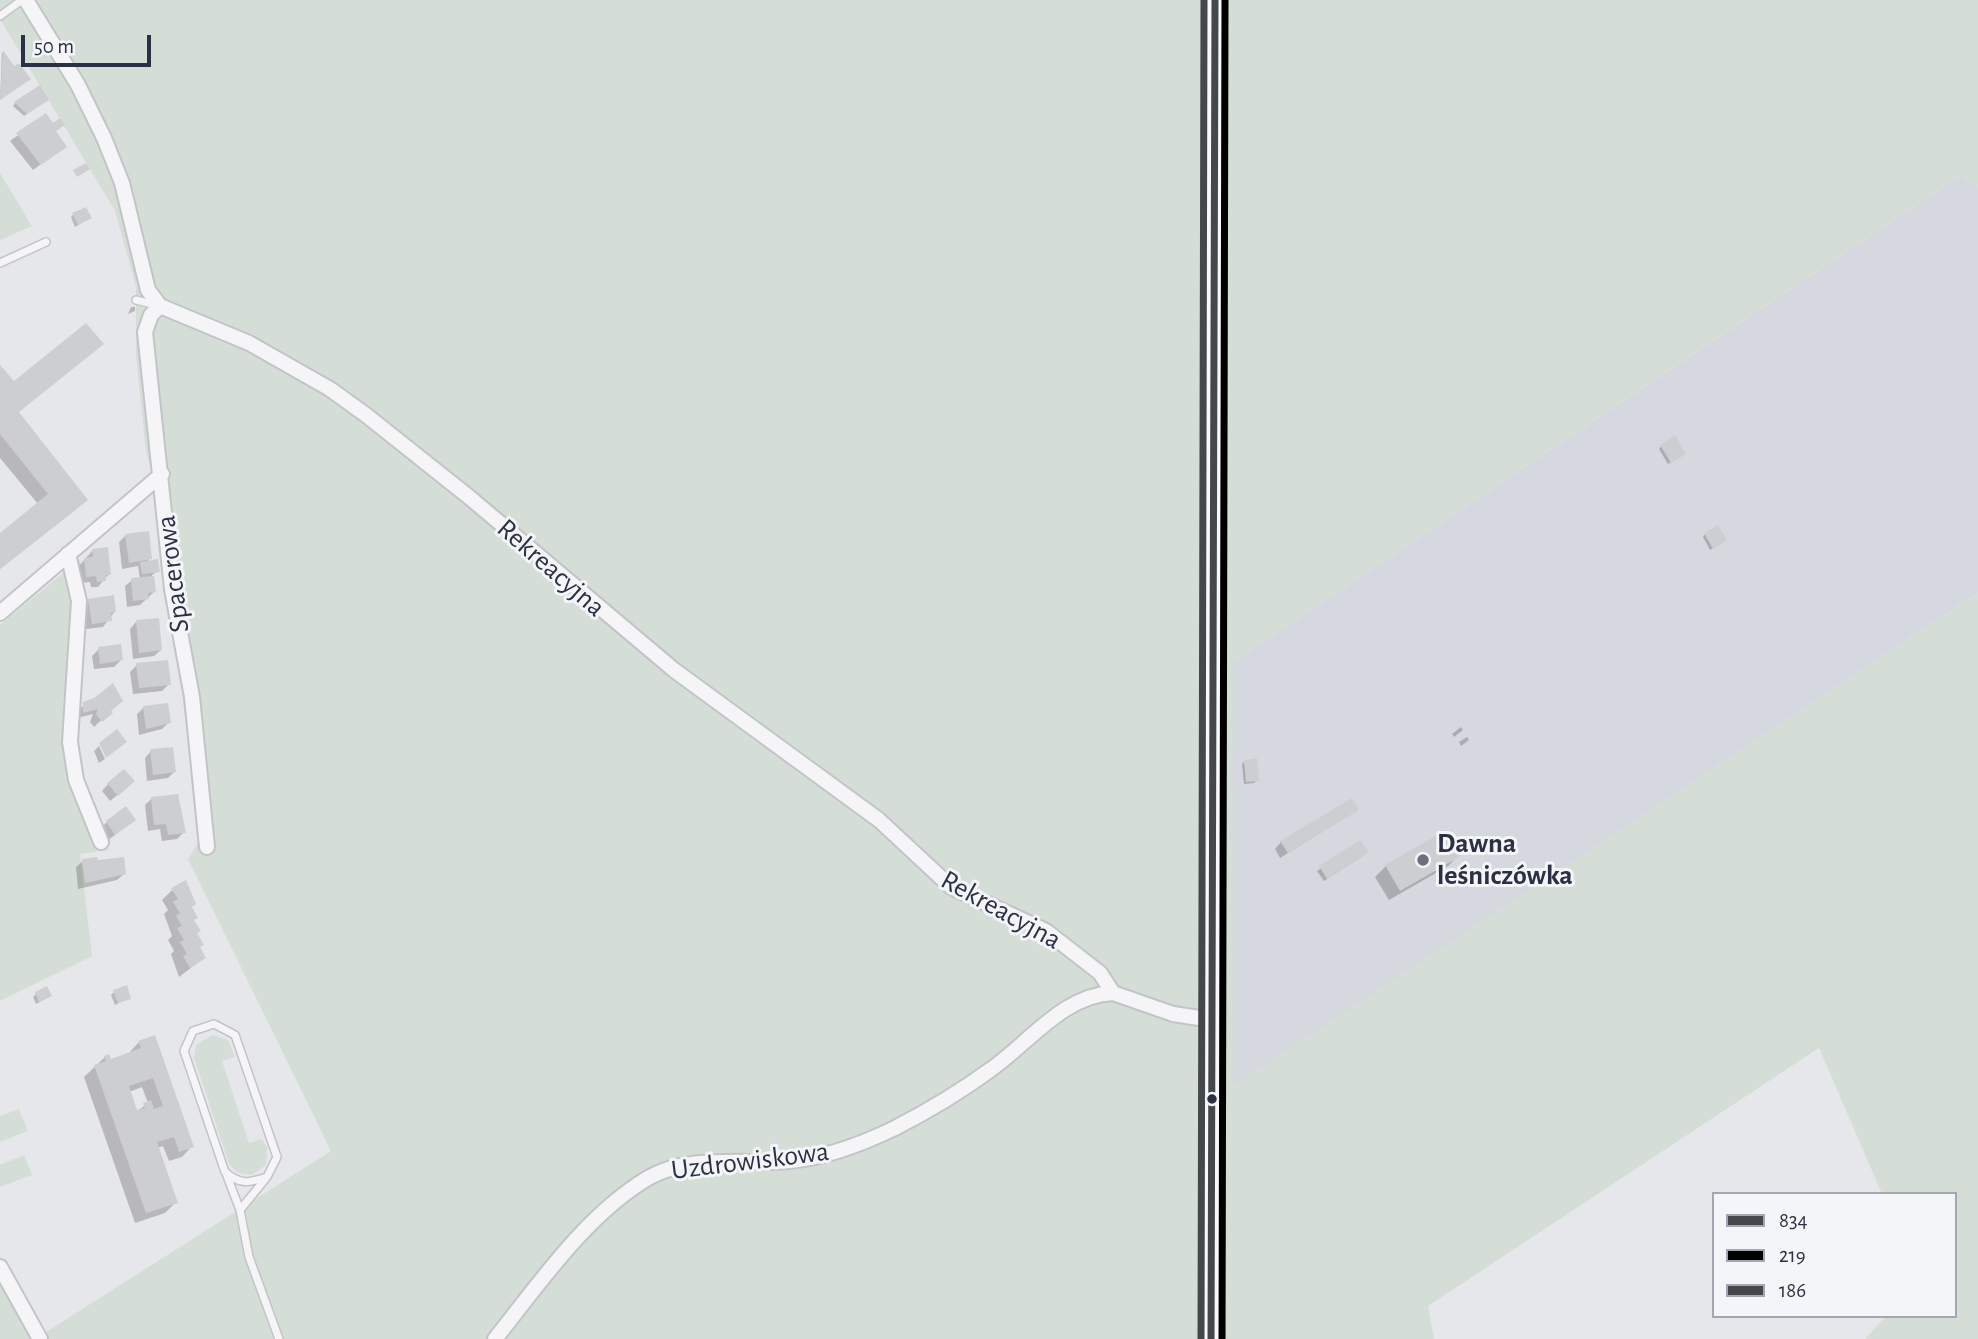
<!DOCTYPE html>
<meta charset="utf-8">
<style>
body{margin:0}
#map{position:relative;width:1978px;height:1339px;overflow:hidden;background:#e6e7ea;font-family:"Alegreya Sans",sans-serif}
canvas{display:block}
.legend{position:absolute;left:1712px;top:1192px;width:245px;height:126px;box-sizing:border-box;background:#f4f5f9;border:2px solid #a4a7b1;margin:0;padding:9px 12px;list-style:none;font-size:21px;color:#2b3144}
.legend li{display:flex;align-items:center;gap:14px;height:35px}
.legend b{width:35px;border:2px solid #a4a7b1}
.scale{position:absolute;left:21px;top:35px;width:130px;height:32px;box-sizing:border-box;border:4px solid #2b3144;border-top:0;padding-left:9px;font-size:21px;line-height:24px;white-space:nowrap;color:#2b3144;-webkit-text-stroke:5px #f4f5f9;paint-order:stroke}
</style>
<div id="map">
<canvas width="1978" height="1339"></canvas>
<ul class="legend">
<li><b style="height:9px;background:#45484a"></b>834</li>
<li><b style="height:9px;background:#000"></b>219</li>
<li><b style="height:9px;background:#45484a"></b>186</li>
</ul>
<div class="scale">50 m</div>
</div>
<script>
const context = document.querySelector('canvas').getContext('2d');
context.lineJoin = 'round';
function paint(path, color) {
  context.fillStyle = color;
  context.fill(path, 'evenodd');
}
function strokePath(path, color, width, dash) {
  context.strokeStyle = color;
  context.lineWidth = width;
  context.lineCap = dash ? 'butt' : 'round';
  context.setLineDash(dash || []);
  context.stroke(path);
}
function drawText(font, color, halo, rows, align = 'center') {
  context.font = font + ' "Alegreya Sans",sans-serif';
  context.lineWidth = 6;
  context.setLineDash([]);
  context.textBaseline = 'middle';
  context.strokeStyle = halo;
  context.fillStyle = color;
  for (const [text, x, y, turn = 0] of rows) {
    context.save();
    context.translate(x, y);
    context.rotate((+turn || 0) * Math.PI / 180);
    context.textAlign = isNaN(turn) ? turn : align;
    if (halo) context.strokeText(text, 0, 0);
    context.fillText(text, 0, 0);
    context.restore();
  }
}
paint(new Path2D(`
 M1961,175L1978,187V593L1233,1087V662Z`), '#d6d8df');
paint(new Path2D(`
 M0,0H1978V187L1961,175L1233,662V1086L1978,593V1339H1865L1886,1316H1955V1194H1882L1819,1048L1428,1306L1434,1339H0V1258L43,1334L331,1151L188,859L199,841L198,827L178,657L168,615L157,488L146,452L136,354V287L115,211L0,19Z
 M0,173L32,226L0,240Z
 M80,559L85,602L77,745L81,781L99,816L109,850L80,854L92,956L0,1001V625Z
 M212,1035L228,1040L235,1057L222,1061L249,1143L261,1139L267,1147L266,1165L252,1175L238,1173L229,1164L194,1058L196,1045Z
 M19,1109L28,1131L0,1142V1116Z
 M24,1155L32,1175L0,1187V1165Z`), '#d5ded6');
paint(new Path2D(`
 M2,52L14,69L28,79L0,100Z
 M44,102L24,116L13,106L15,103Z
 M46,115L53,125H62L55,132L65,147L33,170L10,141Z
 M73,215L90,218L75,227L71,217Z
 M131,307H135V311L128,314Z
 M0,367L17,413L75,510L0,569V535L38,504L0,458Z
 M1661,446L1681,456L1668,464L1659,449Z
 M1705,534L1722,543L1710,550L1703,537Z
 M125,536L150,558L146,563L158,571L152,575L154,592L140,605L127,607L125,586L132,580L140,579L138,566L122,569L119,542Z
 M93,550L109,574L98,587H91L90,582L80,583L78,567Z
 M89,601L115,611L103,627L86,629L83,608Z
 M136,622L161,650L154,656L133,659L130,629Z
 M99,649L121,660L114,667L94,669L92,656Z
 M137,665L169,684L162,691L133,694L130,672Z
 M95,699L121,701L94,727L90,722L93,714L77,718V710Z
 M144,707L169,722L162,729L139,735L137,714Z
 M1461,727L1463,730L1454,737L1452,734Z
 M1467,737L1469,740L1461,746L1459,742Z
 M99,746L105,759L99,763L94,751Z
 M151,751L174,772L168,778L147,781L145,758Z
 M1245,761L1257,780L1254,783L1244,784L1242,764Z
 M108,784L126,788L110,801L102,791Z
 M152,798L184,832L177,839L162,841L160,829L148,831L145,805Z
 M1357,810L1280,858L1275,849L1281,842Z
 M107,822L127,826L108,840L100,829Z
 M1445,832L1459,855L1448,866L1389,900L1375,877L1386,866Z
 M1360,842L1364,855L1324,881L1317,871Z
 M122,859L124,874L117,880L78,889L76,867L83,861Z
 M172,890L190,907L198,948L204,958L179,977L171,954L174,951L168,940L172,936L164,914L168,910L162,900Z
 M114,992L129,998L115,1005L111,995Z
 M36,994L47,998L36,1004L33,997Z
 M139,1042L192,1146L182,1157L169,1161L163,1146L157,1148L176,1202L165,1213L135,1223L84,1077L105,1057L110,1061L129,1053ZM142,1087L148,1103L136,1112L129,1092Z`), '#0003');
paint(new Path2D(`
 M3,50L14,66L19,63L31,79L0,100Z
 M40,85L49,100L27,114L14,102Z
 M46,113L53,123L60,118L65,125L56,131L67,147L41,165L16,133Z
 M86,163L90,169L77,177L73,170Z
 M86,207L92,218L78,225L72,213Z
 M86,323L104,344L19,412L88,500L0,569V533L48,494L0,434V365L14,381Z
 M1675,435L1686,454L1671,463L1660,445Z
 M1718,525L1727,540L1713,549L1704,533Z
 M149,531L152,559L129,563L125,534Z
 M108,547L111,575H106V581L97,582L96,576L86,577L84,558L93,557L92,549Z
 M158,559L160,572L142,574L140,562Z
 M154,576L156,592L148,593L149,599L133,601L131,578Z
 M114,595L116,612H111L112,621L92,624L88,599Z
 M159,618L162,650L139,653L136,620Z
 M121,644L123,660L100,664L98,647Z
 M168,660L171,685L139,688L136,663Z
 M113,683L123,701L111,711L113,713L102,722L96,714L98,709L83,713V702L94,698Z
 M168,703L171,723L146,729L143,706Z
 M117,729L127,742L106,758L99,743Z
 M173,747L176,772L153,775L150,749Z
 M1257,758L1259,781L1246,782L1244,760Z
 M124,769L135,781L118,796L107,783Z
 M178,794L186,833L168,835L166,824L154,825L151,797Z
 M1352,798L1359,810L1288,853L1280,841Z
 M126,806L136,820L115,835L106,821Z
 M1446,830L1461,856L1400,891L1385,865Z
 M1360,840L1369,852L1327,879L1319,866Z
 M97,857L98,860L124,857L126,874L85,883L82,859Z
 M186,880L196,904L192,907L198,918L194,920L201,931L197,933L204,945L200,947L206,958L190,968L183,956L187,954L180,942L184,940L177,928L182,926L176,916L180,913L173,902L178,899L171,888Z
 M127,985L131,999L118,1003L113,990Z
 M47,986L52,996L39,1002L35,992Z
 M155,1035L194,1147L179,1152L174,1137L157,1142L178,1203L146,1213L94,1065L106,1061L104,1056L109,1054L111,1059L141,1048L138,1041ZM153,1078L163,1106L154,1109L151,1100L143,1103L145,1108L137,1110L129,1086Z`), '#cdced2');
const lane = new Path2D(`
 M0,16L22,0
 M0,263L46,242
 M136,300L156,305
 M214,1024L235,1035L277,1157L267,1177C249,1183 240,1185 225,1172L184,1051L193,1031Z
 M227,1176L240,1210L249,1257L279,1339
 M240,1210L266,1178`);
const street = new Path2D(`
 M26,0L78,85L104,138L122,183L148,290L160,306L249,343L330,389L366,415L469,497L674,670L879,820L951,887L1046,931L1100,973L1113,993L1173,1014L1212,1020
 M160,306L151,315L145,332L172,589L192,697L207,847
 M68,554L79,601L70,742L76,780L101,842
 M0,613L162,474
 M0,1267L40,1339
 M495,1339C539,1284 586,1215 648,1178C689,1154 744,1165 789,1161C826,1158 862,1144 895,1128C928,1111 960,1092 990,1070C1029,1043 1063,995 1113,993`);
const secondary = new Path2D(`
 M1211,1339L1215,0`);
strokePath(lane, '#c3c4c8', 10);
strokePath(street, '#c3c4c8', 18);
strokePath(secondary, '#c3c4c8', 23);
strokePath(lane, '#f5f5f7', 7);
strokePath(street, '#f5f5f7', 14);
strokePath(secondary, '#f8f8f8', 19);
strokePath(new Path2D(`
 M1211,1339L1215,0`), '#45484a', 7);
strokePath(new Path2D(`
 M1222,1339L1225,0`), '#000', 7);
strokePath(new Path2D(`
 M1201,1339L1204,0`), '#45484a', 7);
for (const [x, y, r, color] of [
 [1423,860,7,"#6c717e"],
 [1212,1099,6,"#2b3144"]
]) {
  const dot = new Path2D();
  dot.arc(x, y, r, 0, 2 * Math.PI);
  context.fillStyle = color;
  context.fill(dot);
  strokePath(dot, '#f4f5f9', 2.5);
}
drawText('28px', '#2b3144', '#f4f5f9', [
 ["Rekreacyjna",551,568,41],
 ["Spacerowa",173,574,-97],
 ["Rekreacyjna",1001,910,29],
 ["Uzdrowiskowa",750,1161,-7]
]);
drawText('bold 28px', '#2b3144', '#f4f5f9', [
 ["Dawna",1437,844],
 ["leśniczówka",1437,876]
], 'left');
</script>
